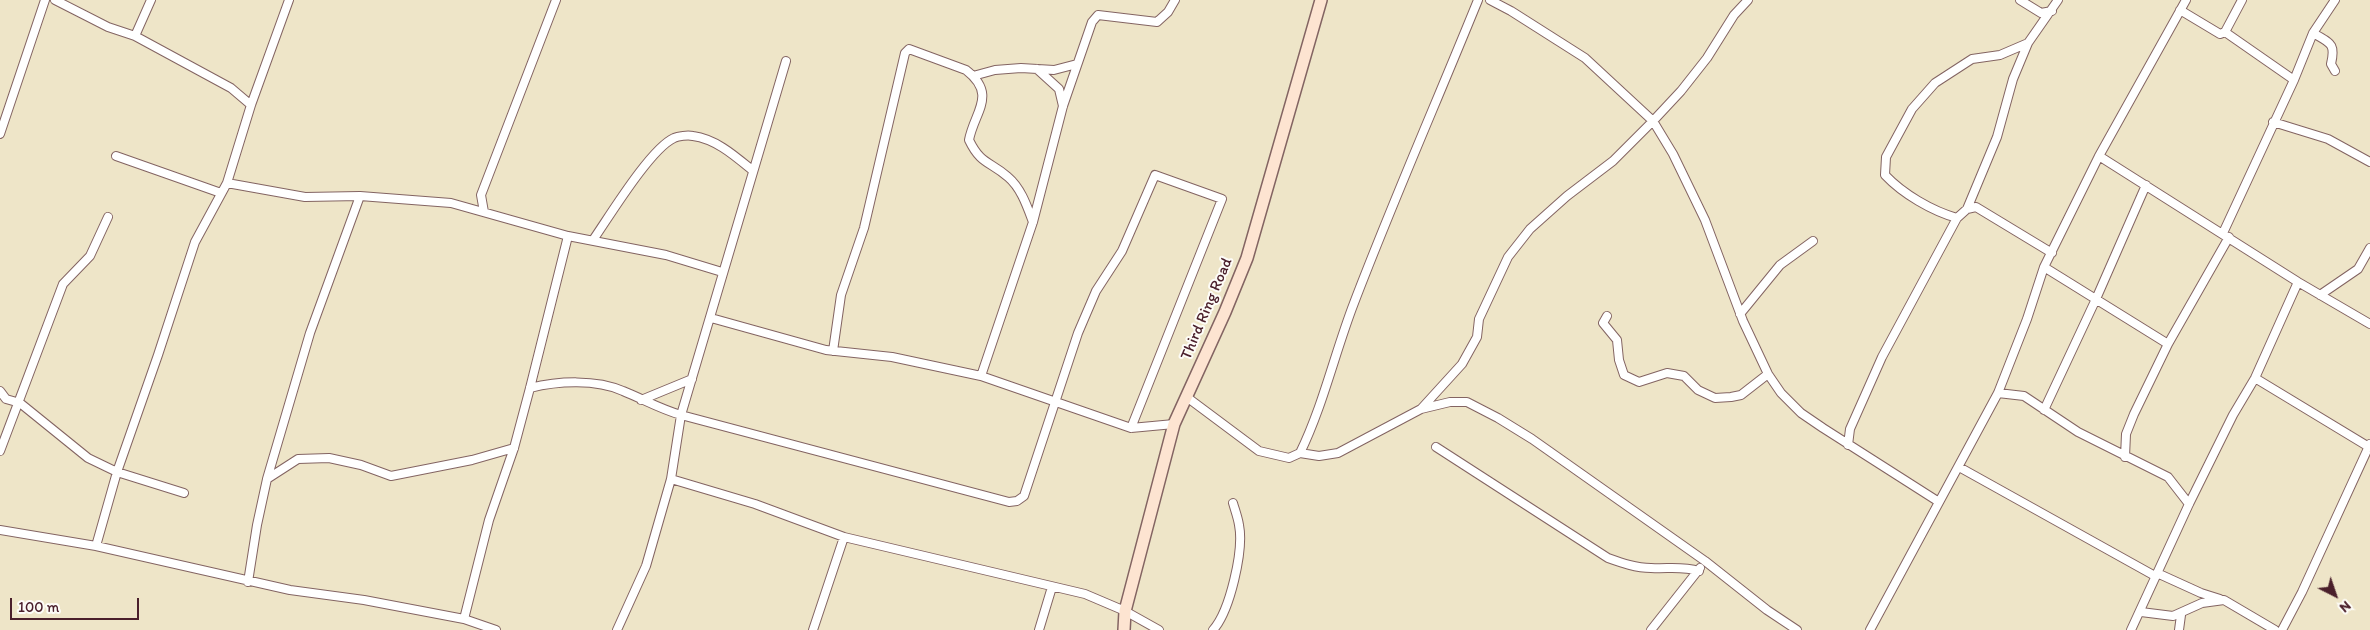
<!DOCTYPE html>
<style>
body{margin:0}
#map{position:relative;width:2370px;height:630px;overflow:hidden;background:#eee5c8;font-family:Itim,sans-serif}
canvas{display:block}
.north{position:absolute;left:2310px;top:570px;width:50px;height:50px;-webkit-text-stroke:4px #fdfcf7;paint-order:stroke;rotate:139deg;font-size:14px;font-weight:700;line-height:20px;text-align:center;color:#4a1f2b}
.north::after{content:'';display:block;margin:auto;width:18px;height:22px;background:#4a1f2b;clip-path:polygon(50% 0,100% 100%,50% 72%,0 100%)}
.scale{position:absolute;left:10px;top:598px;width:129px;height:22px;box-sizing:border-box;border:2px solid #4a1f2b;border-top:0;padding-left:6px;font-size:15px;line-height:18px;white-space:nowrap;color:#4a1f2b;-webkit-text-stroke:4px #fdfcf7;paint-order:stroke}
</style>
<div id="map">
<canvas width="2370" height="630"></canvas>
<div class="north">N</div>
<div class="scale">100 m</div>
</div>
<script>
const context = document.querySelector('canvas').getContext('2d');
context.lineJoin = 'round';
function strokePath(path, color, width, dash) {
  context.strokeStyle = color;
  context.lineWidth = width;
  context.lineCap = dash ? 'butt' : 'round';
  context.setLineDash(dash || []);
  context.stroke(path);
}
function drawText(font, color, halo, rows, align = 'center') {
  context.font = font + ' Itim,sans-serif';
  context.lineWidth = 4;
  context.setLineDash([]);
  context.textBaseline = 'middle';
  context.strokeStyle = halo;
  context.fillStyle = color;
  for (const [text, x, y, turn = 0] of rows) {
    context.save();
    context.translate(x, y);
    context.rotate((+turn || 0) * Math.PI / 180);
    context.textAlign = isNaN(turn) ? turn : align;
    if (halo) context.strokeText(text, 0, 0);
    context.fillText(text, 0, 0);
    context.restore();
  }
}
const street = new Path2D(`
 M55,0L108,27L135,36L231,88L251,105
 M1490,0L1511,11L1585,58L1653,121L1673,154L1705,220L1743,321L1768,374L1781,393L1801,413L1823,428L1939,502
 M2020,0L2041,13L2052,11
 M2180,10L2220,34L2225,32L2242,0
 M2225,32L2294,80
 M2313,33C2330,43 2336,43 2331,64L2335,71
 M135,36L151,0
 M1037,69L1059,89L1063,106
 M973,76L995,70L1021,68L1054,70L1077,64
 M2273,122L2328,139L2370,162
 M0,134L45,0
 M116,156L221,193
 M2099,156L2298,282L2370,324
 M227,183L305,197L360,196L451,203L568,236L666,255L722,272
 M1967,209L1997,137L2013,79L2028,43
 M484,212L481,195L556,0
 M1957,218C1932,211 1903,194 1885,175L1886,157L1912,109L1935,83L1972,59L2000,55L2028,43L2058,0
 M2223,233L2294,80L2313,33L2335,0
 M593,240C609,217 650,149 674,138C678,136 688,135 693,136C716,139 735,156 752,170
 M2044,267L2168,344
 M2320,295L2358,269L2370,248
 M1740,314L1780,265L1813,241
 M1607,316L1603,323L1617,340L1619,360L1624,375L1639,382L1667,373L1684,376L1698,390L1715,398L1731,397L1741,395L1768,374
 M711,318L826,350L892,357L981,376L1131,428L1174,424
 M833,351L841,295L864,228L905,53L909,49L966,70C998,95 974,112 969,140C981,165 990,161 1008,177C1021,188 1027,206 1033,222
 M981,376L1033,222L1063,106L1092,22L1098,15L1157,22L1168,12L1175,0
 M2255,378L2369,447
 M530,388C558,381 596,379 623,391C643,399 660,409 681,415L1009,502L1017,501L1024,496L1078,333L1096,291L1122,251L1155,175L1222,199L1131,428
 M0,391L6,399L20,403L88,458L117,472L184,493
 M1998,393L2024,396L2078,432L2168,477L2189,504
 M1188,398L1259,451L1289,458L1300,453L1319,456L1338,453L1421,409L1450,402H1467L1498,418L1532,439L1705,561L1767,610L1797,630
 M641,400L692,379
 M1421,409L1462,364L1477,337L1479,319L1508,257L1530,229L1567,196L1613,161L1653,121L1681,91L1707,58L1734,15L1748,0
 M2044,410L2096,299L2146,185
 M1848,445L1850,429L1882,357L1957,218L1967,209L1976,207L2052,253
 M1436,447L1608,558C1622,563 1636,568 1651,568C1668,569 1682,566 1699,571
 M0,451L63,284L90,256L108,217
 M1300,453C1323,406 1335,352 1354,303C1393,201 1437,101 1478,0
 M2125,457L2126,434L2134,414L2168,344L2229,237
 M1959,467L2155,576
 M267,479L310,333L360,196
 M671,479L755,504L844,537L1085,594L1125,611L1159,630
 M0,530L96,546L290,590L364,600L464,619L496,630
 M96,546L117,472L158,355L195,242L227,183L251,105L289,0
 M2157,573L2201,593L2220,599
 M248,582L257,525L267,479L298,459L329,458L361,465L391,476L472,460L514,448
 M2141,612L2173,616L2202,603L2224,600L2275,630
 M464,619L489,520L514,448L530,388L568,236
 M617,630L646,566L671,479L681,415L786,61
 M813,630L844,537
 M1039,630L1052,587
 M1213,630C1230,611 1244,550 1239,525C1238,518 1235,510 1233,503
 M1651,630L1700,568
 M1870,630L1998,393L2027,319L2044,267L2099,156L2186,0
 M2131,630L2189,504L2233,415L2255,378L2298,282
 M2179,630L2181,615
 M2282,630L2302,592L2370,444`);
const secondary = new Path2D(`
 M1124,630L1125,611L1174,424L1225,312L1247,258L1321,0`);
strokePath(street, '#836462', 10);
strokePath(secondary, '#836462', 14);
strokePath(street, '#fff', 8);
strokePath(secondary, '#fde4d1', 11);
drawText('16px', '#4a1f2b', '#fdfcf7', [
 ["Third Ring Road",1207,309,-67]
]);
</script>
